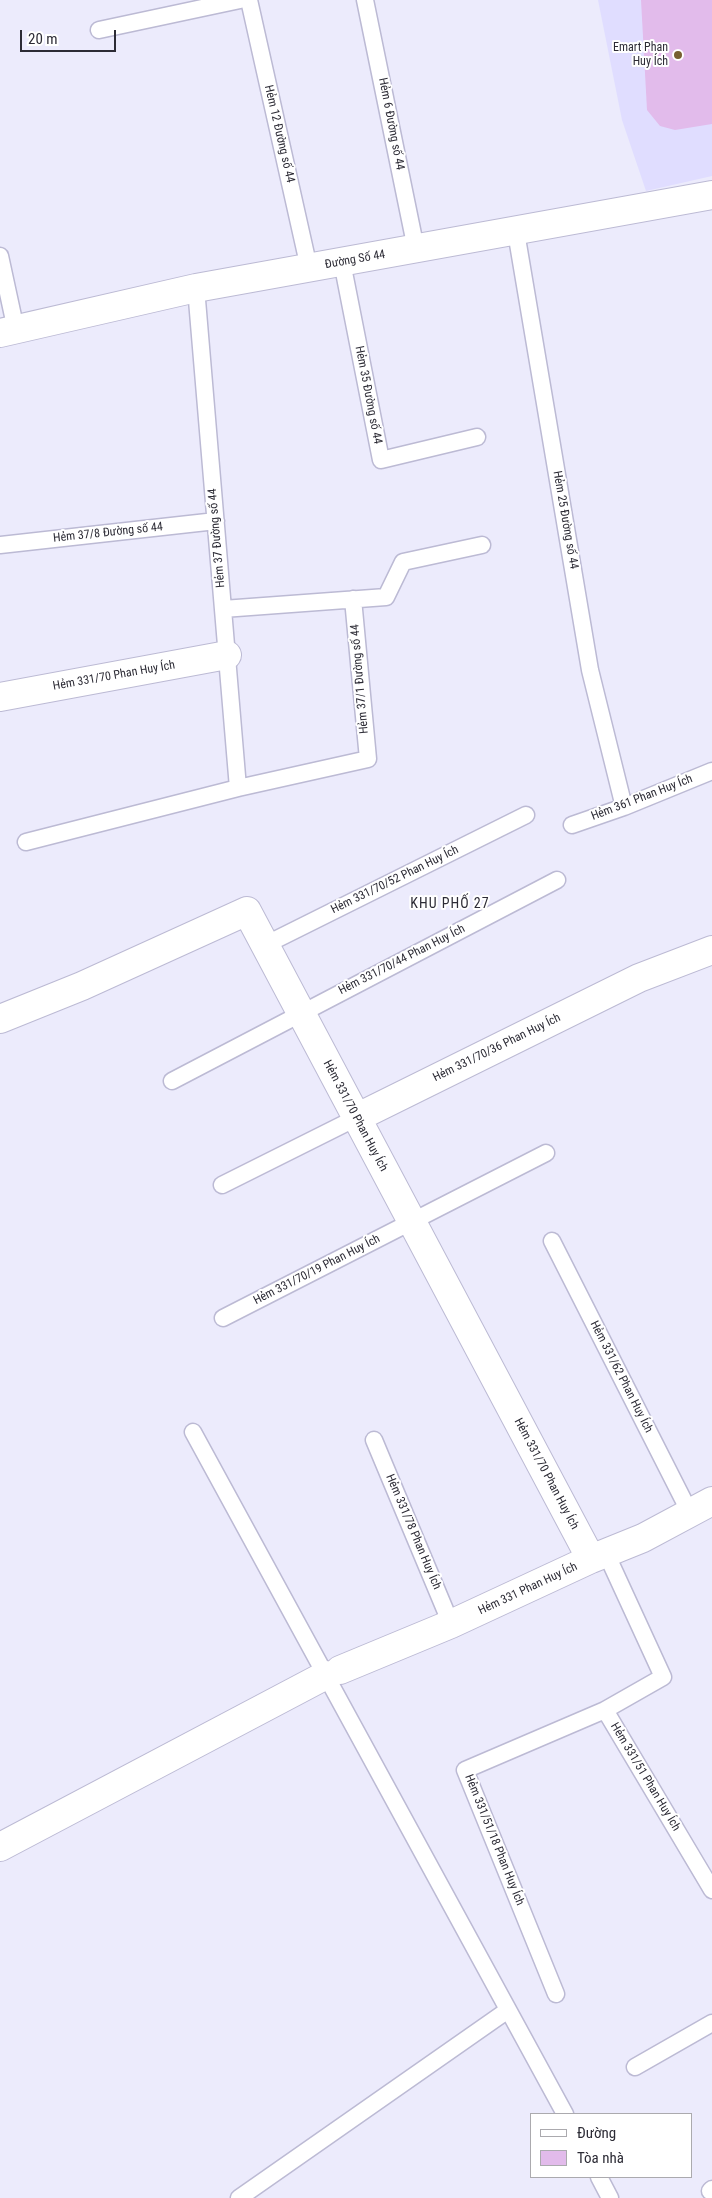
<!DOCTYPE html>
<meta charset="utf-8">
<style>
body{margin:0}
#map{position:relative;width:712px;height:2198px;overflow:hidden;background:#ecebfc;font-family:"Roboto Condensed",sans-serif}
canvas{display:block}
.legend{position:absolute;left:530px;top:2113px;width:162px;height:65px;box-sizing:border-box;background:#fff;border:1px solid #abaaae;margin:0;padding:6px 9px;list-style:none;font-size:15px;color:#2c2b35}
.legend li{display:flex;align-items:center;gap:10px;height:25px}
.legend b{width:25px;border:1px solid #abaaae}
.scale{position:absolute;left:20px;top:30px;width:96px;height:22px;box-sizing:border-box;border:2px solid #2c2b35;border-top:0;padding-left:6px;font-size:15px;line-height:18px;white-space:nowrap;color:#2c2b35;-webkit-text-stroke:4px #fff;paint-order:stroke}
</style>
<div id="map">
<canvas width="712" height="2198"></canvas>
<ul class="legend">
<li><b style="height:6px;background:#fff"></b>Đường</li>
<li><b style="height:14px;background:#e2bbeb"></b>Tòa nhà</li>
</ul>
<div class="scale">20 m</div>
</div>
<script>
const context = document.querySelector('canvas').getContext('2d');
context.lineJoin = 'round';
function paint(path, color) {
  context.fillStyle = color;
  context.fill(path, 'evenodd');
}
function strokePath(path, color, width, dash) {
  context.strokeStyle = color;
  context.lineWidth = width;
  context.lineCap = dash ? 'butt' : 'round';
  context.setLineDash(dash || []);
  context.stroke(path);
}
function drawText(font, color, halo, rows, align = 'center') {
  context.font = font + ' "Roboto Condensed",sans-serif';
  context.lineWidth = 4;
  context.setLineDash([]);
  context.textBaseline = 'middle';
  context.strokeStyle = halo;
  context.fillStyle = color;
  for (const [text, x, y, turn = 0] of rows) {
    context.save();
    context.translate(x, y);
    context.rotate((+turn || 0) * Math.PI / 180);
    context.textAlign = isNaN(turn) ? turn : align;
    if (halo) context.strokeText(text, 0, 0);
    context.fillText(text, 0, 0);
    context.restore();
  }
}
paint(new Path2D(`
 M598,0H712V176L646,191L622,120Z`), '#e0ddff');
paint(new Path2D(`
 M641,0H712V124L675,130L660,126L647,110Z`), '#e2bbeb');
const service = new Path2D(`
 M249,0L309,268
 M365,0L416,249
 M99,30L240,0
 M516,232L590,670L624,807
 M0,256L16,330
 M342,262L381,460L477,437
 M196,288L238,788
 M0,545L216,521
 M223,609L386,597L403,562L482,545
 M572,825L624,807L712,771
 M26,842L238,788L368,759L353,599
 M265,945L526,815
 M172,1081L557,880
 M222,1185L356,1118
 M552,1241L690,1513
 M223,1318L546,1153
 M193,1432L565,2114
 M374,1440L451,1624
 M606,1553L663,1677L605,1710L712,1890
 M556,1994L465,1770L605,1710
 M635,2067L712,2023
 M599,2177L610,2198
 M710,2191L712,2189
 M239,2198L508,2010`);
const minor = new Path2D(`
 M0,333L196,288L712,195
 M0,697L227,655
 M0,1019L82,986L247,911L591,1559
 M356,1118L639,978L712,950
 M340,1670L451,1624L591,1559L643,1538L712,1501
 M0,1847L326,1675`);
strokePath(service, '#bcbad4', 19);
strokePath(minor, '#bcbad4', 30);
strokePath(service, '#fff', 16);
strokePath(minor, '#fff', 28);
for (const [x, y, r, color] of [
 [678,55,5,"#775f30"]
]) {
  const dot = new Path2D();
  dot.arc(x, y, r, 0, 2 * Math.PI);
  context.fillStyle = color;
  context.fill(dot);
  strokePath(dot, '#fff', 2);
}
drawText('12px', '#2c2b35', '#fff', [
 ["Emart Phan",668,48],
 ["Huy Ích",668,62]
], 'right');
drawText('12px', '#2c2b35', '#fff', [
 ["Hẻm 6 Đường số 44",391,124,79],
 ["Hẻm 12 Đường số 44",279,134,77],
 ["Đường Số 44",355,260,-10],
 ["Hẻm 35 Đường số 44",368,395,79],
 ["Hẻm 25 Đường số 44",565,520,80],
 ["Hẻm 37/8 Đường số 44",108,533,-6],
 ["Hẻm 37 Đường số 44",217,538,-95],
 ["Hẻm 331/70 Phan Huy Ích",114,676,-10],
 ["Hẻm 37/1 Đường số 44",360,679,-95],
 ["Hẻm 361 Phan Huy Ích",642,798,-21],
 ["Hẻm 331/70/52 Phan Huy Ích",395,880,-26],
 ["Hẻm 331/70/44 Phan Huy Ích",402,960,-27],
 ["Hẻm 331/70/36 Phan Huy Ích",497,1048,-26],
 ["Hẻm 331/70 Phan Huy Ích",355,1116,62],
 ["Hẻm 331/70/19 Phan Huy Ích",317,1270,-27],
 ["Hẻm 331/62 Phan Huy Ích",621,1377,63],
 ["Hẻm 331/70 Phan Huy Ích",546,1474,62],
 ["Hẻm 331/78 Phan Huy Ích",413,1532,67],
 ["Hẻm 331 Phan Huy Ích",528,1589,-25],
 ["Hẻm 331/51 Phan Huy Ích",645,1777,59],
 ["Hẻm 331/51/18 Phan Huy Ích",494,1840,68]
]);
context.letterSpacing = '1px';
drawText('14px', '#2c2b35', '#fff', [
 ["KHU PHỐ 27",450,904]
]);
context.letterSpacing = '0px';
</script>
